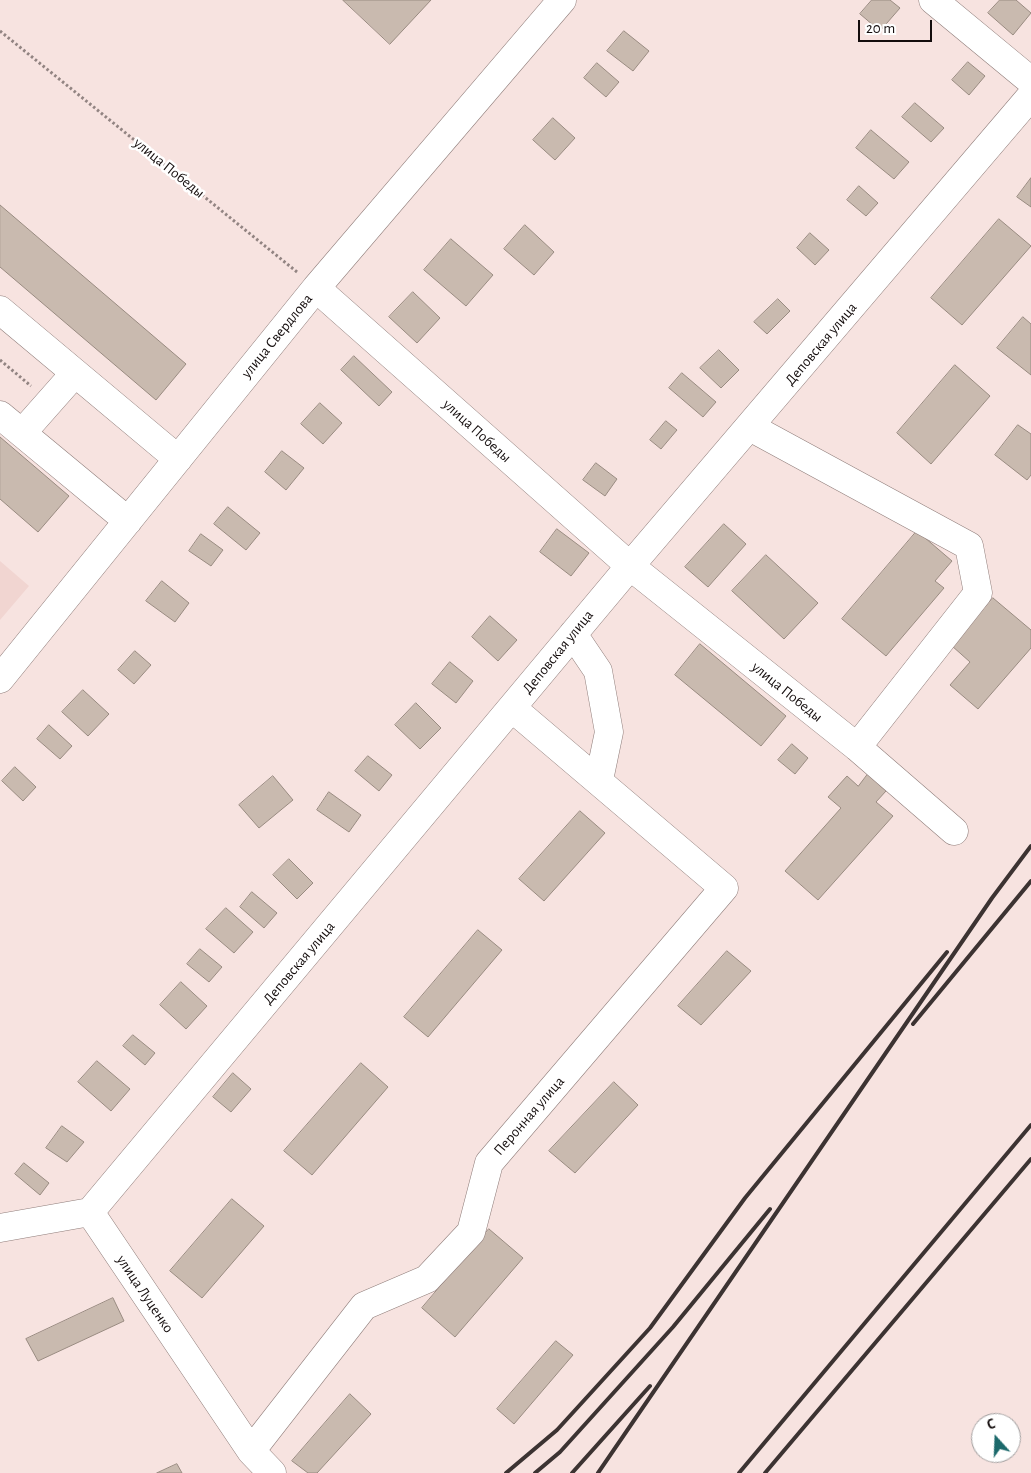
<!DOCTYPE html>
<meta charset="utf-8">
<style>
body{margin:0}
#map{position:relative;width:1031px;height:1473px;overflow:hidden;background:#f7e3e0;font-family:"Alegreya Sans",sans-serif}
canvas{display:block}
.north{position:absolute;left:971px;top:1413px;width:50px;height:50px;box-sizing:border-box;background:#fff;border:1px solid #a19e9e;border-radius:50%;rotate:340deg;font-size:14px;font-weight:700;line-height:20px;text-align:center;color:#140d0d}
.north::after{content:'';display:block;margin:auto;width:18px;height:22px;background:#1c696b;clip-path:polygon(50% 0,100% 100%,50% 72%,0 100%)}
.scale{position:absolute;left:858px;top:20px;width:74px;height:22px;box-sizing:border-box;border:2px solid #140d0d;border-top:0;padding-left:6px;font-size:15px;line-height:18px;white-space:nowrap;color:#140d0d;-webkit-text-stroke:4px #fff;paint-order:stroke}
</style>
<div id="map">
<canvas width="1031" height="1473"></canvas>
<div class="north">С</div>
<div class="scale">20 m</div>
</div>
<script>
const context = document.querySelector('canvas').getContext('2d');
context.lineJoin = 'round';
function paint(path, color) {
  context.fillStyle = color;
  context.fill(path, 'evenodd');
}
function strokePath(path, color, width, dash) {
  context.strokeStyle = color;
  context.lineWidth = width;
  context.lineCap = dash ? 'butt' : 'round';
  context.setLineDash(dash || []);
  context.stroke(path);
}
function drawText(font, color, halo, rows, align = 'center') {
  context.font = font + ' "Alegreya Sans",sans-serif';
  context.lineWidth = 5;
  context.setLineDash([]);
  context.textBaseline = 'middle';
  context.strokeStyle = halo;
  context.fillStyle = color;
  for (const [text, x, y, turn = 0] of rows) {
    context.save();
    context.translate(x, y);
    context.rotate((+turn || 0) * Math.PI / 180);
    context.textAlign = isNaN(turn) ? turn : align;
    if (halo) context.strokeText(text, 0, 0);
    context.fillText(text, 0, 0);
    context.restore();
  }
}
paint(new Path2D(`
 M0,561L29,586L0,620Z`), '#f1d5d1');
const building = new Path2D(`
 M343,0H431L390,44Z
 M872,0H890L900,8L880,31L860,14Z
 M1000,0H1016L1031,13L1013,35L988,13Z
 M624,31L649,51L633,71L607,51Z
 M968,62L985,76L969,95L952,80Z
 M597,63L619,82L606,97L584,78Z
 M915,103L944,128L931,142L902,117Z
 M553,118L575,138L555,160L533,140Z
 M871,130L909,162L894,179L856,148Z
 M1031,178V207L1017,197Z
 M859,186L878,203L866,216L847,200Z
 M0,205L186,364L156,400L0,267Z
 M999,219L1031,246L962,325L931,298Z
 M525,225L554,252L534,275L504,249Z
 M810,233L829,250L815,265L797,248Z
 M451,239L493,275L466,306L424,270Z
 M413,292L440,318L417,343L389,317Z
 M778,299L790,311L767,334L754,322Z
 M1023,317L1031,324V375L997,348Z
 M719,350L739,370L721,388L700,368Z
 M354,356L392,392L379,406L341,370Z
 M955,365L990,396L931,464L897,433Z
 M682,373L716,402L703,417L669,388Z
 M320,403L342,423L323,444L301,424Z
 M666,421L677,430L661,449L650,440Z
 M1018,425L1031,434V475L1027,480L995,455Z
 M0,437L69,496L38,532L0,499Z
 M282,451L304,468L286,490L265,472Z
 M596,463L617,479L605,496L583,480Z
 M228,507L260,533L246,550L214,524Z
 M724,524L746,544L708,587L685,567Z
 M557,529L589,553L571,576L540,552Z
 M917,531L952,561L935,581L944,588L886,656L842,619Z
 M201,534L223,550L211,566L189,551Z
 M766,555L818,603L784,639L732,591Z
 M162,581L189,603L175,622L146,601Z
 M993,598L1031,630V648L978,709L950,685L970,662L952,646Z
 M490,616L517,640L498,661L472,637Z
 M700,644L786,716L761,746L675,675Z
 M135,651L151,665L134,684L118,670Z
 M450,662L473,681L456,703L432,684Z
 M83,690L109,714L88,736L62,712Z
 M416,703L441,728L420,749L395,725Z
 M49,725L72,746L60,759L37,739Z
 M792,744L808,758L795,774L778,760Z
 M368,756L392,775L379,791L355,771Z
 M15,767L36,787L23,801L2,781Z
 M868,774L886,791L876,802L893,816L818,900L785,871L841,808L828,797L847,776L858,786Z
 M273,776L293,800L259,828L239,805Z
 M329,792L361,815L349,832L317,810Z
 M580,811L605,833L544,901L519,879Z
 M289,859L313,883L297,899L273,875Z
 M252,892L277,913L264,928L240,907Z
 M226,908L253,932L234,953L206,929Z
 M478,930L502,950L428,1037L404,1017Z
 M200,949L222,967L209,982L187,964Z
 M727,951L751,971L701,1025L678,1006Z
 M181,982L207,1006L186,1029L160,1005Z
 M133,1035L155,1053L145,1065L123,1046Z
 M97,1061L130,1089L111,1111L78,1082Z
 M361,1063L388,1087L312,1175L284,1151Z
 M233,1073L251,1089L231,1112L213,1097Z
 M614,1082L638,1105L575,1173L549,1151Z
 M62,1126L84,1142L67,1162L46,1148Z
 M24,1163L49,1183L40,1195L15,1174Z
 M232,1199L264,1226L202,1298L170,1271Z
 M489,1229L523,1258L455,1337L422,1308Z
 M113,1298L124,1321L38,1361L26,1339Z
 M556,1341L573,1355L514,1424L497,1409Z
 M350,1394L371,1414L317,1473H308L292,1461Z
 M177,1464L182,1473H157Z`);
paint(building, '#c9baaf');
strokePath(building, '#998b81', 1);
const minor = new Path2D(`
 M933,0L1031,81
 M316,288L630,566L857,747L954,831
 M0,310L178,459
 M0,415L128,521
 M750,427L969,546L978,593L857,747
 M22,433L75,373
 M573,634L598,671L609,732L599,780
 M0,679L316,288L562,0
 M90,1212L630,566L1031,96
 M0,1228L90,1212L251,1451L272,1473
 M251,1451L364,1306L427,1279L471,1232L489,1163L724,888L512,708`);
strokePath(minor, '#8f7d7a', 29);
strokePath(new Path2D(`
 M0,31L297,272
 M0,360L31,386`), '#928482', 3, [2.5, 2.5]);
strokePath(minor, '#fff', 28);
strokePath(new Path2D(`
 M913,1024L1031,881
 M506,1473L557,1430L650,1328L745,1198L947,952
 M535,1473L560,1452L673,1327L770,1209
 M572,1473L650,1386
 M598,1473L992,898L1031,846
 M739,1473L1031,1125
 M765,1473L1031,1159`), '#3c3332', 4);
drawText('15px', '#140d0d', '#fff', [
 ["улица Победы",169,168,39],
 ["улица Свердлова",277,336,-51],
 ["Деповская улица",821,344,-50],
 ["улица Победы",477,431,42],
 ["Деповская улица",558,652,-51],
 ["улица Победы",787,692,39],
 ["Деповская улица",299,963,-50],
 ["Перонная улица",529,1116,-49],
 ["улица Луценко",145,1294,56]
]);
</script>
